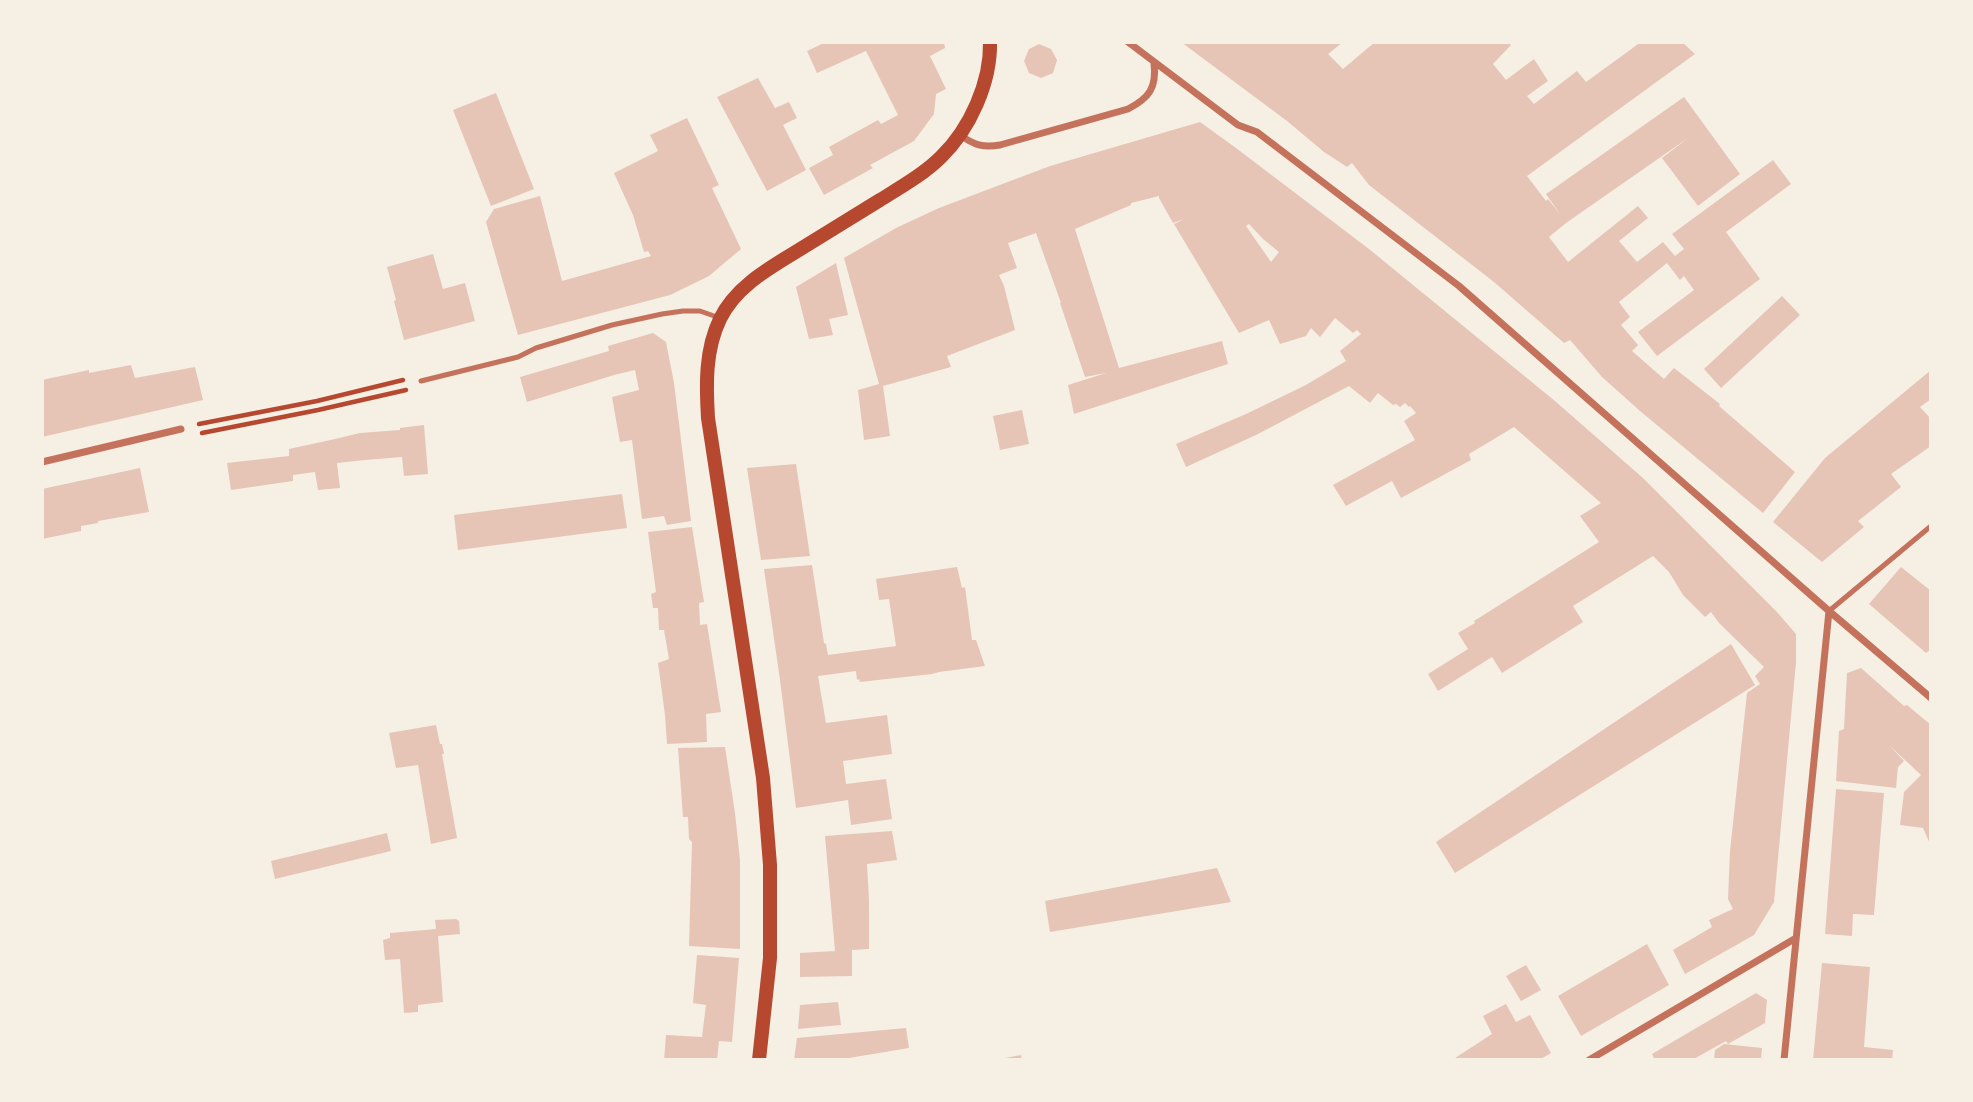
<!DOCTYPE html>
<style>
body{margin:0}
#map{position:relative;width:1973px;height:1102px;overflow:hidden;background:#f6efe4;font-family:"DejaVu Sans",sans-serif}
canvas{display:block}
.frame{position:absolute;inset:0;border:44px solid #f6efe4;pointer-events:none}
</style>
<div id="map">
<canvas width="1973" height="1102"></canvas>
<div class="frame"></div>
</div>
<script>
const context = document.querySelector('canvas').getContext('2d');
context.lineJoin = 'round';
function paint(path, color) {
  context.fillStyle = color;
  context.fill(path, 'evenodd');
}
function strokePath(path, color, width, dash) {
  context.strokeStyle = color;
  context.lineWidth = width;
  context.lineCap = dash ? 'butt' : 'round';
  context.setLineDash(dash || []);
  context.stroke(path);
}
paint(new Path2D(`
 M826,42H944L945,48L930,56L946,89L936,94L934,114L914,141L870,165L873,168L824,195L809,168L833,155L829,147L878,120L881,124L898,115L866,51L817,73L807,51Z
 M1181,42H1343L1328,54L1343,69L1375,42H1509L1511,45L1493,64L1506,80L1534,59L1548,81L1527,96L1534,104L1577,71L1586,82L1641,42H1682L1695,54L1527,176L1546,201L1548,199L1560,214L1546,194L1684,97L1740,174L1698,206L1662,158L1688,138L1566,223L1549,237L1568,262L1638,206L1648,218L1619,241L1637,262L1663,242L1675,256L1684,249L1672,234L1773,160L1791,184L1726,232L1760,279L1657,356L1638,332L1694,290L1684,276L1680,280L1667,263L1619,302L1630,317L1621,325L1638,345L1632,351L1664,379L1674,368L1720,404L1719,406L1795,472L1763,513L1640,411L1602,377L1570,340L1564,343L1494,282L1369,185L1352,163L1347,167L1324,152L1287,121Z
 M1039,44L1051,49L1057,60L1053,73L1041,78L1029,73L1024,61L1029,49Z
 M758,78L775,108L789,102L797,118L783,125L806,170L767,191L717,97Z
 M496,93L534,189L491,206L453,110Z
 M687,118L719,185L712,188L741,249L709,276L670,295L518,335L486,222L494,209L540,196L562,281L651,256L648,251L644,252L633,215L614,173L658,151L650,135Z
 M1200,122L1236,148L1369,249L1555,401L1643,478L1776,611L1796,634V662L1774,902L1754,935L1685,974L1673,950L1712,927L1709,920L1733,909L1728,899L1730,851L1747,693L1760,684L1755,676L1764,667L1719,623L1711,612L1705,617L1683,595L1669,572L1653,556L1573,606L1583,622L1502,673L1492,657L1438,691L1428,674L1468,649L1458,633L1475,623L1474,621L1599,542L1580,516L1601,503L1514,427L1469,454L1471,460L1401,498L1392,481L1346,506L1333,485L1415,440L1404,421L1416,413L1410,406L1409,407L1405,403L1400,407L1396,404L1393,405L1378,393L1370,403L1349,386L1258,434L1186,467L1176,444L1246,414L1306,385L1346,361L1340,351L1361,334L1357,330L1353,333L1335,318L1320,337L1311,328L1306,336L1280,344L1269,320L1239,333L1174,224L1184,219L1173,223L1159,198V196L1131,203V205L1075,229L1119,368L1222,341L1228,364L1074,414L1068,385L1106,373L1085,377L1060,303H1061L1036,233L1008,243L1017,268L999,275L1004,286L1015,330L947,356L951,367L883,386L890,436L864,440L858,390L879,384L844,258L896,228L939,208L1050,166ZM1249,224L1263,239L1279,252L1271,262L1246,226Z
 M433,254L443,289L465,283L475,321L404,340L394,301L396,300L387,267Z
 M836,263L848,315L829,319L833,335L809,339L796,287Z
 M1782,296L1800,315L1721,388L1704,369Z
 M653,333L666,342L674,383L691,521L667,525L664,516L642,519L632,440L620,442L612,397L639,390L635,370L614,375L527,402L520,377L609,351L608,346Z
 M131,365L135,378L195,367L203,400L42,437V397L44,396L42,380L89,370V373Z
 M1931,370V399L1920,407L1931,419V446L1891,474L1901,487L1858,521L1864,527L1822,562L1773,522L1825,458Z
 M1022,410L1029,444L1000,450L993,416Z
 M424,425L428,474L404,476L402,457L365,460L337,463L340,488L318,490L315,472L293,475V481L231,490L227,463L289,456V449L335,439L360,433L400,430V428Z
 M796,464L810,556L761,560L747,468Z
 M140,468L149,512L98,521V523L81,526V531L42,539V489Z
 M622,494L627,528L458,550L454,515Z
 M692,527L704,602L699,603L700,625L707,624L721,712L706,714L707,742L667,744L665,715L658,663L669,659L664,630H659L658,608H653L651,594L656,592L648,532Z
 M812,565L824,643L826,644L828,655L896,646L889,599L879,600L876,579L957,567L962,588L965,587L972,640H976L985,666L939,672L932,674L860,682L859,679L857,680L856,671L818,676L826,723L887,715L892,754L843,761L846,784L886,779L892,819L851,825L848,800L796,808L780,680L764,569Z
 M1901,567L1931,591V649L1926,653L1869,604Z
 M1731,644L1755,685L1455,873L1436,842Z
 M1861,668L1904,706L1907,705L1931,725V846L1923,828L1900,825L1904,792L1921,775L1890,746L1904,761L1898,767L1896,788L1836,781L1839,731L1844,729L1847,673Z
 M436,725L440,744H442L444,754H442L457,838L431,844L418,765L396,768L389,733Z
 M725,747L735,813L740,860V949L689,946L692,842L689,839L688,817H683L678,748Z
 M1836,789L1884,793L1874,915L1853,914L1852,936L1825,934Z
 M892,831L897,860L867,864L869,900V949L852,950V976L800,977V953L835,951L825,836Z
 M387,833L391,851L275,879L271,861Z
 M1217,868L1231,902L1050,932L1045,901Z
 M456,919L459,921L460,934L438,936L443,1002L418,1005V1012L404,1013L400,959L385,960L383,940L390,938V933L436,929L435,920Z
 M1647,944L1669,985L1581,1036L1558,996Z
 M697,955L739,958L732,1042L719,1041L717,1060H664L666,1035L702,1037L706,1005L693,1003Z
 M1822,963L1870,967L1864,1047L1893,1050L1892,1060H1813Z
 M1526,965L1541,990L1521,1001L1506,976Z
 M1756,993L1767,1000L1765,1023L1728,1044L1726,1041L1692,1060H1655L1652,1054Z
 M838,1002L841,1025L798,1029L800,1005Z
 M1506,1004L1516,1022L1530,1015L1551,1053L1539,1060H1452L1492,1034L1483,1016Z
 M906,1028L909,1048L837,1060H794L797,1038Z
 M1724,1044L1762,1048L1761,1060H1714L1715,1050Z
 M1021,1055L1022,1060H1000V1059Z`), '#e6c5b7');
strokePath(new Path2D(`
 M199,424L317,401L403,380
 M202,433L318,410L406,390`), '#b5482f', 4.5);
strokePath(new Path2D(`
 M421,381L518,357L536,348L612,325L662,314L683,311H700L717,317
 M1829,611L1931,526`), '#c5725c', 5);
strokePath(new Path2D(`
 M1128,42L1238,125L1257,132L1459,286L1829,611L1931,698
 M960,135C974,145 983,148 1000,145L1128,109C1149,98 1157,88 1154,63
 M42,462L181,429
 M1589,1060L1796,938
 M1784,1060L1829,611`), '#c5725c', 7);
strokePath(new Path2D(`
 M759,1060L770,958V865L763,778L708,418C706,385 705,350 720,319C735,288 766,270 794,253C823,235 852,217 880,200C901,187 924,174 941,157C970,129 991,82 990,42`), '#b5482f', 14);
</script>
